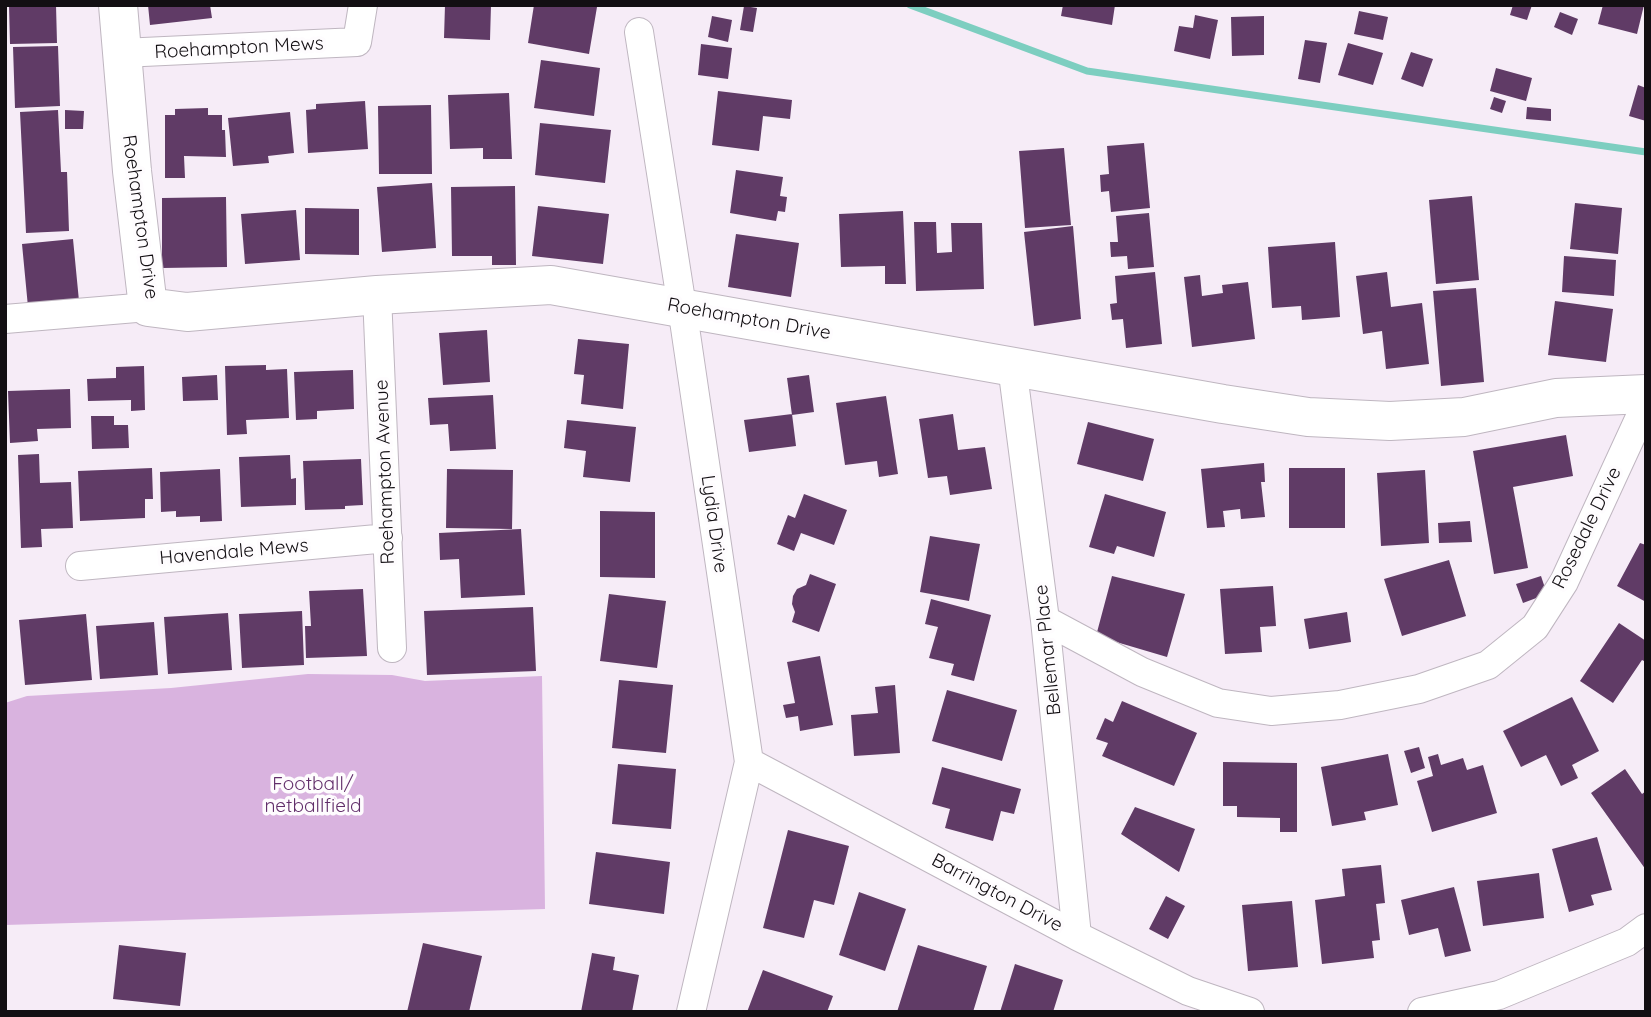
<!DOCTYPE html>
<style>
body{margin:0}
#map{position:relative;width:1651px;height:1017px;overflow:hidden;background:#f6ecf7;font-family:Quicksand,sans-serif}
canvas{display:block}
.frame{position:absolute;inset:0;border:7px solid #130f13;pointer-events:none}
</style>
<div id="map">
<canvas width="1651" height="1017"></canvas>
<div class="frame"></div>
</div>
<script>
const context = document.querySelector('canvas').getContext('2d');
context.lineJoin = 'round';
function paint(path, color) {
  context.fillStyle = color;
  context.fill(path, 'evenodd');
}
function strokePath(path, color, width, dash) {
  context.strokeStyle = color;
  context.lineWidth = width;
  context.lineCap = dash ? 'butt' : 'round';
  context.setLineDash(dash || []);
  context.stroke(path);
}
function drawText(font, color, halo, rows, align = 'center') {
  context.font = font + ' Quicksand,sans-serif';
  context.lineWidth = 7;
  context.setLineDash([]);
  context.textBaseline = 'middle';
  context.strokeStyle = halo;
  context.fillStyle = color;
  for (const [text, x, y, turn = 0] of rows) {
    context.save();
    context.translate(x, y);
    context.rotate((+turn || 0) * Math.PI / 180);
    context.textAlign = isNaN(turn) ? turn : align;
    if (halo) context.strokeText(text, 0, 0);
    context.fillText(text, 0, 0);
    context.restore();
  }
}
paint(new Path2D(`
 M308,674L392,675L425,681L542,676L545,909L5,925V703L27,696L171,688Z`), '#d9b3df');
strokePath(new Path2D(`
 M910,5L1087,71L1646,152`), '#7dcec0', 7);
paint(new Path2D(`
 M9,5H56L57,43L10,44Z
 M148,5H210L212,18L150,25Z
 M445,5H491L490,40L444,38Z
 M534,5L597,7L589,54L528,43Z
 M1063,5H1115L1112,25L1061,16Z
 M1513,5H1532L1527,20L1510,15Z
 M1603,5H1644L1637,34L1598,24Z
 M744,6L757,8L753,32L740,30Z
 M1359,11L1388,17L1383,40L1354,34Z
 M1560,12L1578,19L1572,35L1554,27Z
 M1195,15L1218,20L1210,59L1174,51L1179,26L1193,28Z
 M712,16L732,20L728,42L708,37Z
 M1264,16V55L1232,56L1231,17Z
 M1305,40L1327,43L1320,83L1298,79Z
 M1348,43L1383,53L1373,85L1338,75Z
 M701,44L732,48L728,79L698,75Z
 M58,46L60,106L15,108L13,47Z
 M1411,52L1433,59L1423,87L1401,79Z
 M541,60L600,68L594,116L534,108Z
 M1496,68L1532,78L1526,101L1490,91Z
 M1638,85L1646,88V121L1629,116Z
 M718,91L792,100L790,119L763,116L759,151L712,145Z
 M509,93L512,159H483V148L450,149L448,95Z
 M1494,97L1506,101L1502,113L1490,109Z
 M365,101L368,149L308,153L306,110L316,109V104Z
 M431,105L432,174H379L378,106Z
 M1527,107L1551,109V121L1526,119Z
 M208,108V115H222V130H225L226,157L184,156L185,178H165V115H175V109Z
 M58,110L61,172H67L69,231L26,233L20,112Z
 M65,110L84,111L83,129H65Z
 M290,112L294,153L268,156L269,163L233,166L228,118Z
 M540,123L611,130L605,183L535,175Z
 M1144,143L1150,208L1111,212L1109,191L1101,192L1100,175L1109,174L1107,146Z
 M1064,148L1071,225L1025,228L1019,151Z
 M736,170L783,177L780,196L787,197L785,212L778,211L776,221L730,213Z
 M432,183L436,248L382,252L377,187Z
 M515,186L516,265H492V256H452L451,187Z
 M1472,196L1479,280L1436,284L1429,200Z
 M226,197L227,267L162,268V198Z
 M1575,203L1622,208L1618,254L1570,249Z
 M538,206L609,214L603,264L532,256Z
 M305,208L359,209V255L305,254Z
 M296,210L300,260L245,264L241,214Z
 M903,211L906,284H885V266L841,267L839,214Z
 M1149,213L1154,267L1128,269L1127,256L1111,257L1110,242H1118L1116,216Z
 M914,222H936L937,253L952,252L951,223H982L984,289L916,291Z
 M1073,226L1081,319L1034,326L1024,232Z
 M736,234L799,243L791,297L728,287Z
 M73,239L79,301L28,307L22,244Z
 M1335,242L1340,317L1302,320L1301,306L1272,308L1268,247Z
 M1564,256L1616,260L1614,296L1562,292Z
 M1155,272L1162,344L1126,348L1123,319L1112,320L1110,304L1117,303L1115,276Z
 M1387,272L1391,307L1422,303L1429,364L1386,369L1382,331L1363,334L1356,276Z
 M1200,275L1202,296L1223,293L1222,285L1248,282L1255,339L1192,347L1184,277Z
 M1476,288L1484,382L1441,386L1433,291Z
 M1555,301L1613,309L1606,362L1548,355Z
 M487,330L490,382L443,385L439,333Z
 M578,339L629,344L623,409L581,404L584,375L574,374Z
 M266,365V370L287,369L289,418L246,420L247,434L227,435L225,366Z
 M144,366L145,410L131,411V400L88,401L87,379L116,378V367Z
 M353,370L354,409L317,411V419L296,420L294,372Z
 M217,375L218,400L183,401L182,377Z
 M809,375L814,412L792,415L787,378Z
 M70,389L71,428L37,429L38,441L10,443L8,391Z
 M493,395L496,449L450,451L448,424L430,425L428,398Z
 M886,396L898,474L879,477L877,461L845,465L836,403Z
 M792,414L796,446L749,452L744,420Z
 M953,414L958,450L985,447L992,489L950,495L947,476L928,478L919,419Z
 M91,416H114V425H128L129,448L92,449Z
 M567,420L636,427L630,482L583,477L586,451L564,448Z
 M1088,422L1154,439L1143,481L1077,464Z
 M1566,435L1573,476L1513,487L1528,568L1494,574L1473,451Z
 M39,454L40,483L71,482L73,528L41,529L42,547L21,548L18,455Z
 M290,455L291,479L296,478V505L241,507L239,457Z
 M361,459L363,505L345,506V509L305,510L303,461Z
 M1264,463L1265,482H1261L1265,517L1241,519L1240,509L1223,511L1225,527L1207,528L1201,469Z
 M152,468L153,499H145V518L80,521L78,471Z
 M1289,468H1345V528H1289Z
 M220,469L222,521L200,522V516L176,517V511L161,512L160,472Z
 M447,469L513,470L512,529L446,528Z
 M1425,470L1429,543L1381,546L1377,473Z
 M804,494L847,510L834,545L801,533L794,551L777,544L788,515L795,518Z
 M1105,494L1166,512L1154,557L1117,546L1114,554L1089,547Z
 M600,511L655,512V578L600,577Z
 M1470,521L1472,542L1439,543L1438,523Z
 M521,529L525,595L461,598L459,559L440,560L439,533Z
 M930,536L980,544L969,601L920,592Z
 M1640,543L1646,545V602L1617,586Z
 M1449,560L1466,616L1402,636L1384,579Z
 M810,574L836,584L819,632L792,622L795,612L792,604L793,596L797,589L806,585Z
 M1112,576L1185,594L1167,657L1096,636Z
 M1541,576L1547,594L1523,603L1516,584Z
 M1273,586L1276,626L1260,627L1262,652L1225,654L1220,589Z
 M363,589L367,656L306,658L305,626H311L309,591Z
 M609,594L666,601L657,668L600,661Z
 M931,599L991,615L974,681L951,675L954,664L929,658L938,627L925,624Z
 M533,607L536,671L427,675L424,611Z
 M302,611L304,665L242,668L239,614Z
 M1347,612L1351,642L1309,649L1304,619Z
 M228,613L232,670L168,674L164,617Z
 M86,614L92,680L25,685L19,620Z
 M154,622L158,675L100,679L96,626Z
 M1619,623L1646,641V662L1642,660L1613,703L1580,681Z
 M820,656L833,725L800,731L798,716L786,718L783,705L795,703L787,662Z
 M619,680L673,685L666,753L612,748Z
 M895,685L900,753L854,756L851,715L878,713L875,687Z
 M947,690L1017,710L1002,761L932,741Z
 M1572,697L1599,751L1572,765L1578,778L1561,786L1546,755L1521,767L1503,731Z
 M1122,701L1197,733L1174,786L1102,756L1108,743L1096,739L1105,718L1113,722Z
 M1419,747L1425,768L1411,773L1404,751Z
 M1388,754L1398,805L1364,812L1366,820L1332,826L1321,767Z
 M1438,754L1441,765L1463,758L1467,770L1483,765L1497,813L1432,832L1417,781L1433,776L1428,757Z
 M1223,762L1297,763V832H1280V818L1237,817V806H1223Z
 M618,764L676,769L671,829L612,824Z
 M942,767L1021,789L1014,814L1001,811L993,841L945,828L950,809L932,804Z
 M1625,769L1642,794L1646,791V870L1591,793Z
 M1135,807L1195,829L1179,872L1121,834Z
 M788,830L849,846L834,905L814,900L804,938L763,928Z
 M1597,837L1612,890L1591,895L1594,905L1569,912L1552,849Z
 M596,852L670,862L664,914L589,904Z
 M1381,865L1385,903L1376,904L1380,940L1372,941L1374,958L1322,964L1315,900L1345,896L1342,869Z
 M1539,873L1544,918L1483,926L1477,881Z
 M1454,887L1471,951L1445,957L1438,928L1409,935L1401,900Z
 M859,892L906,909L885,971L839,955Z
 M1166,896L1185,906L1168,939L1149,929Z
 M1292,901L1298,967L1248,971L1242,905Z
 M423,943L482,956L469,1012H407Z
 M119,945L186,953L180,1006L113,999Z
 M918,945L987,966L973,1012H897Z
 M592,953L615,957L613,970L639,975L632,1012H581Z
 M1015,964L1063,980L1053,1012H1000Z
 M763,970L833,996L827,1012H747Z`), '#603b66');
const street = new Path2D(`
 M639,32L682,307L749,762L691,1012
 M122,53L357,42L363,5
 M377,295L392,648
 M5,319L148,307
 M1012,366L1045,620L1077,936
 M80,566L388,538
 M1045,620L1142,672L1218,703L1271,711L1340,705L1419,689L1488,665L1535,627L1564,582L1646,404
 M749,762L1077,936L1188,991L1250,1012
 M1422,1012L1499,995L1627,942L1646,928`);
const secondary = new Path2D(`
 M118,5L132,171L148,307L187,312L377,295L551,285L1223,404L1308,417L1390,421L1464,417L1556,398L1646,394`);
strokePath(street, '#bfb6c0', 30);
strokePath(secondary, '#bfb6c0', 40);
strokePath(street, '#fff', 28);
strokePath(secondary, '#fff', 38);
drawText('19px', '#130f13', '#fefcfe', [
 ["Roehampton Mews",239,48,-3],
 ["Roehampton Drive",140,217,82],
 ["Roehampton Drive",749,319,10],
 ["Roehampton Avenue",385,472,-92],
 ["Lydia Drive",714,524,82],
 ["Rosedale Drive",1587,528,-64],
 ["Havendale Mews",234,552,-5],
 ["Bellemar Place",1048,650,-96],
 ["Barrington Drive",997,893,28]
]);
drawText('19px', '#612e6a', '#fefcfe', [
 ["Football/",313,784],
 ["netballfield",313,806]
]);
</script>
